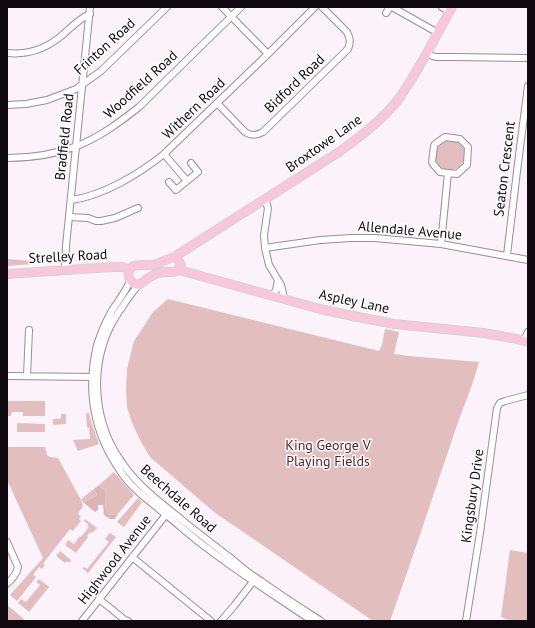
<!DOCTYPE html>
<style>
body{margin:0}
#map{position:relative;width:535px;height:628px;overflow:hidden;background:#fcf2fa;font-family:"PT Sans",sans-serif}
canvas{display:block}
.frame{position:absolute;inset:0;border:8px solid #110910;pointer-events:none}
</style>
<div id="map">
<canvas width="535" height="628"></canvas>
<div class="frame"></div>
</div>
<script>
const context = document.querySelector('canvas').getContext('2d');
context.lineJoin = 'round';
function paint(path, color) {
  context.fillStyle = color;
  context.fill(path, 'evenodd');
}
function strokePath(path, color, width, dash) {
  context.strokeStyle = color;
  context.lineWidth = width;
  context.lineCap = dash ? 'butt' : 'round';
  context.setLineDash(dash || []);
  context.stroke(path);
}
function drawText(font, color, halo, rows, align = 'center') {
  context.font = font + ' "PT Sans",sans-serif';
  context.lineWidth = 3;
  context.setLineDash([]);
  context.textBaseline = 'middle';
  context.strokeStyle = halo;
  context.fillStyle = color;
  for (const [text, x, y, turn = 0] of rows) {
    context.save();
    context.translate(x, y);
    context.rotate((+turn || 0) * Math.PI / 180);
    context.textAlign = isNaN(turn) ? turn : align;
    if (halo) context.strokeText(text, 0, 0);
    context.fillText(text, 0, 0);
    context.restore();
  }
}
paint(new Path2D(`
 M435 155a15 15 0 1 1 30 0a15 15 0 1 1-30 0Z
 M7,259L33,261L34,264L7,266Z
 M168,299L379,351L382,345L385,329L399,332L394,354L409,356L479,362C472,388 461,412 453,437C432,498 412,560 390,621H373L214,512L150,457L141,442L132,423L127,407L126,389L127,369L134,341L144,326L153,312Z
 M7,401H45V416H23V412H12L11,416H7Z
 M86,413H89L91,421L99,444L78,451L73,440L90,439L89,428L87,427Z
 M61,414H66V424L53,425V419H61Z
 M17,423L45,424V432H17Z
 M7,447H45L47,455L50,457L58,458L81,500L83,506L78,514L81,516L79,519L81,521L73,531L70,529L45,561L43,564L45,565L42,569L39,567L33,575L36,577L17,601L10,595L43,558L7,480Z
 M114,472L134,495L117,515C113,516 109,515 106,512L105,491L99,485Z
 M94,489L97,494L96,496L86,501L84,503H83L81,499Z
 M138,498L142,502L124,527L117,522Z
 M85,519L97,528L93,532H92L90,533H89L87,536L88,537L76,553L65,545L68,540L74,544L80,536L81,537L89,527L87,526L88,524L84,521Z
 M110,533L116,537L88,573L82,568L84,567L87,569L109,542L105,539Z
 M510,550L528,553V621H510L501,617Z
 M60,551L71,560L69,563L67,561L65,563L56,556Z
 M39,579L49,587L29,612L18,603L21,599L26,602L40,585L36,582Z
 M7,605L24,619L23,621H7Z`), '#e2bebf');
paint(new Path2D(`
 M99,485L105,491L106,512L110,515H117L115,519H110L104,515L103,505H98V510L95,512L84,503L86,501L96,496L97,494L94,489Z`), '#dbb5b6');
const minor = new Path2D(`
 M222,7L268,54
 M392,7L438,33
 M442,7L450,12
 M386,13L390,7
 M7,53C26,55 45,49 60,37C70,29 78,19 90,14
 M426,54L436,57H451L528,58
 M217,103L245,132C251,136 256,136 263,132L348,49C351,42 350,38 347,32L322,7
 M7,105L26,104L47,100L76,89L101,71L167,7
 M445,137L460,139L468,147L467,165L457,174L440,172L433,164L432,162L434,146L435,144Z
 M164,154L187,181
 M7,158C29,158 56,154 77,146C100,137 120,122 139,107L241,7
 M169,182L176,190L198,172L191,163
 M265,199L268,208L264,235L265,248L269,265L281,285L284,298
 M71,200C103,196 139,174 164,154L268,54L315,7
 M69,217L88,218L96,221H101L115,218L138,208
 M441,244L448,173
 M265,248L320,240L351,238H375L441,244L528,260
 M507,255L518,163L528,86
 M65,270L66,246L90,7
 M130,281C126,291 119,300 113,309C106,320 101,333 97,345C86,391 94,434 121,472C132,489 150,501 165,514C179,525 193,538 207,548C241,574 277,597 312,621
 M139,285C133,291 128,298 123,306C118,313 114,319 110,327C89,371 94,425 123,464C138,486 161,503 182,520C198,533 215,546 232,559C241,567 251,575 261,581C280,595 301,608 321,621
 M273,295L276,290L278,280
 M524,340L528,332
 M7,376L95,377
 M27,376L29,330
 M7,542L18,567C17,574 12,579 7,584
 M132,557L211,621
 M99,599L125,620L128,621
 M82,621L168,512
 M221,621L234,606L255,579
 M466,621L480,533L497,408L500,403L505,401L528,395`);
const major = new Path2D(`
 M174,257L178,259L181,265C177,276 168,270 159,273C151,275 145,280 139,285C131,285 124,274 132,267C137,263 147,266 153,265C160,264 166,259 174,257L339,152C361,136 384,119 400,97C420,69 435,37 452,7
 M179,270L320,309L348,315L394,324L484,333L517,339L528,342
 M7,274L112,267H123L130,270`);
strokePath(minor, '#a0899c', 8);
strokePath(major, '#d4d3d4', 10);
strokePath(minor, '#fff', 6);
strokePath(major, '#f9c7da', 8);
drawText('14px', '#110910', '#fff', [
 ["Frinton Road",105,47,-42],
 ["Bidford Road",295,84,-44],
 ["Woodfield Road",141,85,-42],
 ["Withern Road",194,109,-44],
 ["Bradfield Road",65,137,-84],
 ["Broxtowe Lane",324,144,-35],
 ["Seaton Crescent",505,169,-83],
 ["Allendale Avenue",410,231,5],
 ["Strelley Road",68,257,-3],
 ["Aspley Lane",354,302,12],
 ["Kingsbury Drive",473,496,-82],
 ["Beechdale Road",178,499,41],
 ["Highwood Avenue",115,560,-52]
]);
drawText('14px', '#562428', '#fff', [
 ["King George V",328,446],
 ["Playing Fields",328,462]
]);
</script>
